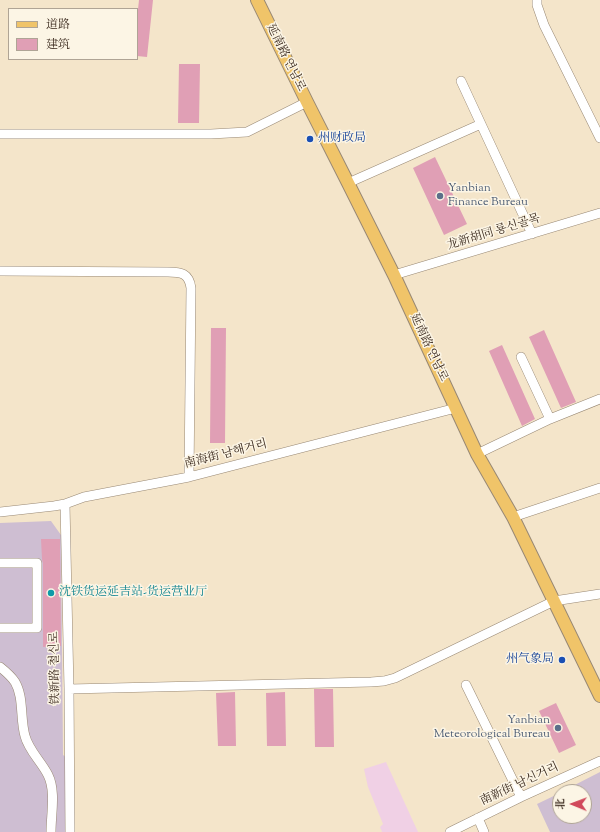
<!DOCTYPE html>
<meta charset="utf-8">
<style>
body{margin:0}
#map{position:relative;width:600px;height:832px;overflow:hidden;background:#f4e5ca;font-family:"Sorts Mill Goudy","Noto Serif SC",serif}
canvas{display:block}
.legend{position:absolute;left:8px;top:8px;width:130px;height:52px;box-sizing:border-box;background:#fcf5e5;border:1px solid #afa495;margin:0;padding:5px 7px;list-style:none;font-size:12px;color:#3b2a1e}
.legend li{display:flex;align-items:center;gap:8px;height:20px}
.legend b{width:20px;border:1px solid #afa495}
.north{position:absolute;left:552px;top:784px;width:40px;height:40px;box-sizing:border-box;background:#fcf5e5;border:1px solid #afa495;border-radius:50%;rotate:271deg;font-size:11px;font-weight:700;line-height:16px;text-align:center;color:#3b2a1e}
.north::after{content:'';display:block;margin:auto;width:14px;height:18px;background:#d1495b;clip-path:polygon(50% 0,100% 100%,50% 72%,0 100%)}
</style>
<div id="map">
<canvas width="600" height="832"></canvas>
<ul class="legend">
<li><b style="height:5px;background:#f0c469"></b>道路</li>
<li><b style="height:11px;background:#e09fb5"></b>建筑</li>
</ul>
<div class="north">北</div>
</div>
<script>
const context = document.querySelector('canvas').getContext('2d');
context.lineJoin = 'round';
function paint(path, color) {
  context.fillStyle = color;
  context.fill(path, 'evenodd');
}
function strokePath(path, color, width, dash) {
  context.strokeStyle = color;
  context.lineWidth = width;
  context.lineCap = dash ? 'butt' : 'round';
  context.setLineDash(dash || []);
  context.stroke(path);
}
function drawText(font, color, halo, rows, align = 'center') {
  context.font = font + ' "Sorts Mill Goudy","Noto Serif SC","Noto Serif KR",serif';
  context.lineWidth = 3;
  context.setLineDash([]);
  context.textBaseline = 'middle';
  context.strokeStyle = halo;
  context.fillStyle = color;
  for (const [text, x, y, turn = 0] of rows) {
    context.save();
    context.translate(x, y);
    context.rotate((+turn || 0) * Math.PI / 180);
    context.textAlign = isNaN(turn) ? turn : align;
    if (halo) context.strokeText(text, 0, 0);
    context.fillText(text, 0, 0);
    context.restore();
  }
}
paint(new Path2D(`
 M386,762L418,832H382L380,827L383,824L368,787L364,769Z`), '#f0d0e5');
paint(new Path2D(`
 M51,521L61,535L63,755L66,757L65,832H0V523Z
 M600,772V832H550L537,804L560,793V816H584V792H561Z`), '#cebed2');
paint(new Path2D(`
 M139,0H153L147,57L137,56V19Z
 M179,64H200L199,123H178Z
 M435,157L467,224L444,235L413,168Z
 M211,328H226L225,443H210Z
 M544,330L576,402L561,408L529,337Z
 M502,345L535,419L522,426L489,351Z
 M41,539H60L61,646L43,647V563L42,559Z
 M314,689H333L334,747H315Z
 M235,692L236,746H218L216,693Z
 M285,692L286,746H267L266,693Z
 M556,703L576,745L559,753L539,711Z`), '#e09fb5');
const minor = new Path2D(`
 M537,0V5L544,25L600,138
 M461,81L532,234
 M0,134H211L247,132L307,102
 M348,183L481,124
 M0,271L168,272C181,272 189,273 191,288L189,477
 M394,275L600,213
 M521,357L550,419
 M477,454L550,419L600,399
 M65,504L69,689L70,832
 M0,512L54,506L65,504L84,497L189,477L456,408
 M513,517L600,488
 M0,563H37V628H0
 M0,667C5,671 11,676 15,682C24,697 20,719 25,736C29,751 41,761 48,775C56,791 51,814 51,832
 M466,685L521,797
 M69,689L371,682L384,681L395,678L554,601L600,594
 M478,818L484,832
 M450,832L521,797L600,761`);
const major = new Path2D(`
 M257,0L307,102L348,183L394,275L477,454L513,517L600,696`);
strokePath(minor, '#988874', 10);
strokePath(major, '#988874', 14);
strokePath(minor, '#fff', 9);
strokePath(major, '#f0c469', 12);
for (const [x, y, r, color] of [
 [310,139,4,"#1a4fb4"],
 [440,196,4,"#5c6f8a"],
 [51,593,4,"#0f9aa8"],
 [562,660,4,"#1a4fb4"],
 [558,728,4,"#5c6f8a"]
]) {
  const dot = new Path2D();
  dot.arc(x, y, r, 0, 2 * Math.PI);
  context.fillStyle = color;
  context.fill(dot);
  strokePath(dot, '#fcf5e5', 1.5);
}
drawText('12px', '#3b2a1e', '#fcf5e5', [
 ["延南路 연남로",285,58,64],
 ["龙新胡同 룡신골목",494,233,-17],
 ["延南路 연남로",428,348,65],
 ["南海街 남해거리",226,455,-14],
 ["铁新路 철신로",56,668,-91],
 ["南新街 남신거리",520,785,-25]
]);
drawText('12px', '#164399', '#fcf5e5', [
 ["州财政局",318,139],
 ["州气象局",554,660,"right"]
], 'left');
drawText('12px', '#4e5e75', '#fcf5e5', [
 ["Yanbian",448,189],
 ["Finance Bureau",448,203],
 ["Yanbian",550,721,"right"],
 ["Meteorological Bureau",550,735,"right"]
], 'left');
drawText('12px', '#0d838f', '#fcf5e5', [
 ["沈铁货运延吉站-货运营业厅",59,593]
], 'left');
</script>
